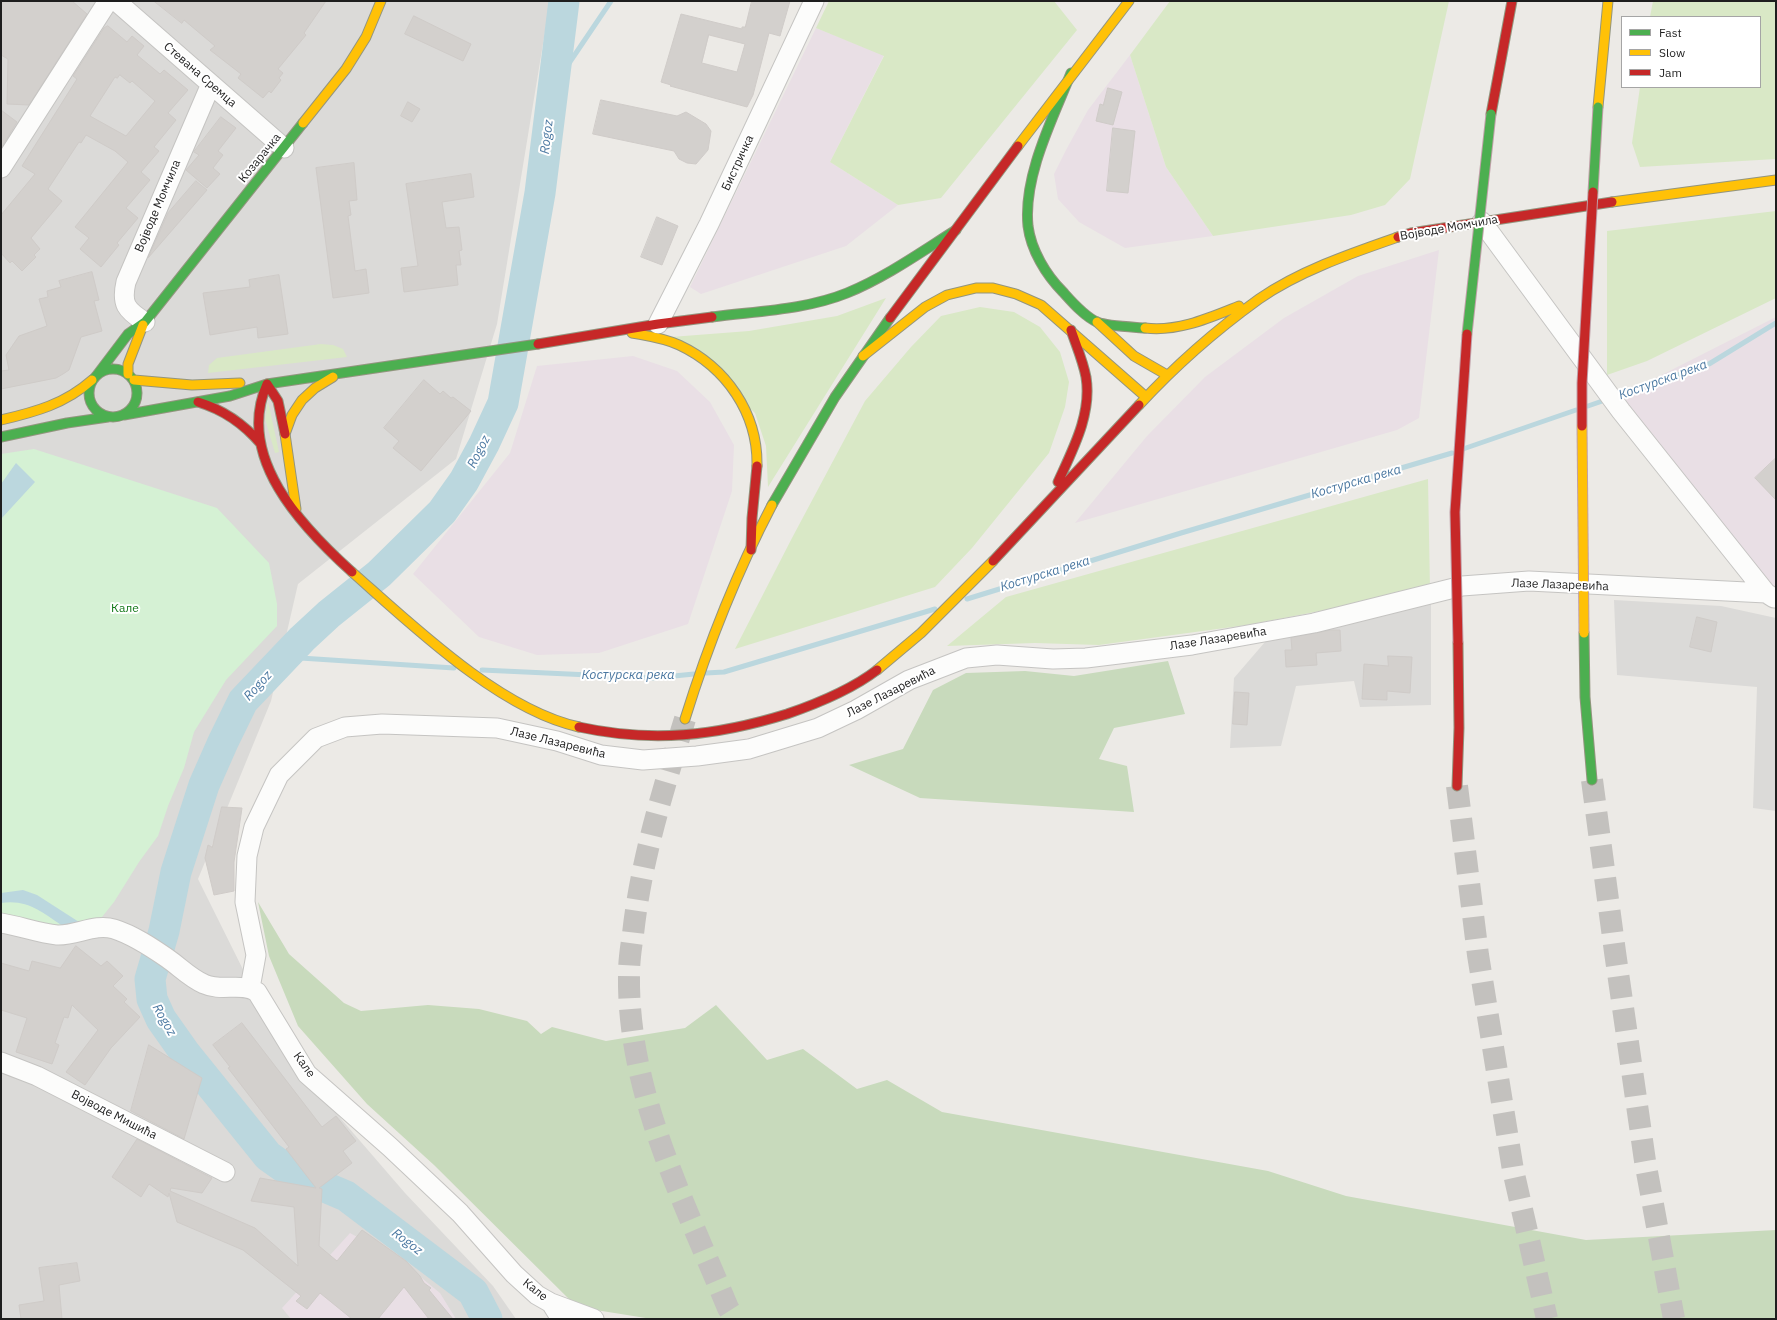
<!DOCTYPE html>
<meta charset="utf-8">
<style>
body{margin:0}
#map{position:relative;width:1777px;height:1320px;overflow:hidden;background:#eceae6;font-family:"IBM Plex Sans",sans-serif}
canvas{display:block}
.frame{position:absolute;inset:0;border:2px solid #1e1e1e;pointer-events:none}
.legend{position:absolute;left:1621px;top:16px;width:140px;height:72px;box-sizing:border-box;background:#fff;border:1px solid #a5a5a5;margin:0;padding:5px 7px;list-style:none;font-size:12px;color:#1e1e1e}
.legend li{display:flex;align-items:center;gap:8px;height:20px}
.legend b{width:20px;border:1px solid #a5a5a5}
</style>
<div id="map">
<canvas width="1777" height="1320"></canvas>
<div class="frame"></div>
<ul class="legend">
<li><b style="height:5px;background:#4caf50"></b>Fast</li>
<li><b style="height:5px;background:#ffc107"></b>Slow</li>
<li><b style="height:5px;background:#c62828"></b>Jam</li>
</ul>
</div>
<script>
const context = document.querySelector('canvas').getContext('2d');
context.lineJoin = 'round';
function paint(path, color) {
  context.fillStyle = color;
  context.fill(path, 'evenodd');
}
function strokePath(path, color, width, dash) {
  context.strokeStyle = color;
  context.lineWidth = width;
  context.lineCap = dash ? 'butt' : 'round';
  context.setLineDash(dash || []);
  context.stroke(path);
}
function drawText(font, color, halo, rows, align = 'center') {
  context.font = font + ' "IBM Plex Sans",sans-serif';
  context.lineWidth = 4;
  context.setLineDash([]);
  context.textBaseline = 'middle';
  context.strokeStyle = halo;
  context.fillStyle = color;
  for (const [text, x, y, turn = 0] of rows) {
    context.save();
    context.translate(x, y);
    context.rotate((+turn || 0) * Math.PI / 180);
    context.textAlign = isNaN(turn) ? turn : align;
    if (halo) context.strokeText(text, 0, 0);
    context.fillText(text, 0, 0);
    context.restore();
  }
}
paint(new Path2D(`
 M1,1H550L497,324L456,459L298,584L271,701L198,879L285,1054L405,1193L493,1286L516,1319H1Z
 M1431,600V705L1360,707L1354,681L1296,686L1281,746L1230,748L1234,678L1271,635Z
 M1614,600L1721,606L1776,618V811L1753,808L1757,687L1617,675Z`), '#dbdad8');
paint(new Path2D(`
 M816,28L884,55L830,162L898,205L846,246L701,294L690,287Z
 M1130,55L1166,167L1213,236L1125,248L1079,222L1058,199L1054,174L1066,150L1088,110Z
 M1439,250L1419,418L1397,430L1075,523L1147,436L1205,377L1284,318L1358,276Z
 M1776,317V593L1618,397Z
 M633,356L677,371L710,402L734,445L732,491L688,624L599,653L537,655L479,637L413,574L510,453L537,366Z
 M350,1233L400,1260L440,1293L456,1319H291L282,1308Z`), '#e9dfe5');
paint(new Path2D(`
 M829,1H1054L1077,30L941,198L898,205L830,162L884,56L816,28Z
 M1170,1H1449L1410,179L1385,205L1351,215L1213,236L1166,167L1130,55Z
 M1653,1H1776V159L1640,167L1632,143L1640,87H1760V17H1650Z
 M1776,211V298L1647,361L1607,375V231Z
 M886,298L768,487L766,446L755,413L671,337L749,331L837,316Z
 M980,307L1014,312L1040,327L1060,352L1069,382L1065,407L1049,453L972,548L935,587L735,649L792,538L865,401L911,347L941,316Z
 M321,344L333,345L343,349L347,357L208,373L209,365L217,358Z
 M268,401L279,452L275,453L265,419Z
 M1428,479L1430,590L1247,625L1099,645L1035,643L947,646L1006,597Z`), '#d9e8c6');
paint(new Path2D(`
 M1168,661L1185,714L1114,728L1099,759L1127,766L1134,812L920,798L849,765L903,749L933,690L966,673L1025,671L1074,676Z
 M258,902L289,954L344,1003L361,1011L428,1005L479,1009L527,1021L541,1034L552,1027L606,1041L685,1028L716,1005L767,1060L803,1049L857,1089L887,1080L942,1112L1268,1171L1346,1196L1586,1240L1776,1230V1319H652L577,1307L434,1165L367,1104L298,1026L269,956Z`), '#c8dabc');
paint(new Path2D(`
 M34,449L217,508L269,563L277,604V626L226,680L194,732L184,768L168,806L158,836L139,862L114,902L102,917L83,926L69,930L1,918V454Z`), '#d5f1d4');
paint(new Path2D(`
 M16,463L35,482L1,519V484Z
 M23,890L37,895L79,922L63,926C41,912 28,899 1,903V893Z`), '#bbd7de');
strokePath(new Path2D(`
 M553,87L611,1
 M1588,406L1709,364L1776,323
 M1463,449L1576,410
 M967,599L1181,533L1452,453
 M285,657L454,668
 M482,670L654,678L694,674
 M706,673L724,672L935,609`), '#bbd7de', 5);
strokePath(new Path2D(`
 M487,1319L473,1292L346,1196L292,1173L268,1156L185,1053L161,1019L152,999L150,979L164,931L176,872L204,785L223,742L243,701L302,639L329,614L379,574L442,512L464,481L484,444L503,403L540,193L564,1`), '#bbd7de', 31);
const building = new Path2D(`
 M1,1H72L87,14L29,105L7,104L8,59L1,55Z
 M154,1H326L304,33L306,35L278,69L283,73L279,78L281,80L271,93L269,91L263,98L238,78L241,74L210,50L215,46L184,20L182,23Z
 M752,1H790L780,36L769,33L753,95L747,107L670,86L671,85L661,82L681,14L742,29V27H745ZM709,35L745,44L737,72L702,63Z
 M414,16L471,44L463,61L405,34Z
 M108,26L127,42L132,36L144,46L137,55L160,74L164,70L188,90L168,113L176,120L154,147L159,151L141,172L150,180L126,208L138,218L117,243L119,245L101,267L80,249L89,238L75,227L128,162L115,151L86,135L81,143L79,142L48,189L62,201L31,238L40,249L34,255L36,257L22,271L12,261L10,263L1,253V215L35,174L22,166L77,79L73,76L104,28ZM120,75L130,83L132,81L155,101L126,136L90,116L115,77L117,78Z
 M1108,88L1122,92L1113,125L1096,121L1100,104L1103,105Z
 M601,100L677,116L686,112L706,124L711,131L708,150L696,164L687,163L679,159L674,151L593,134Z
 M408,102L420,109L412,122L401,116Z
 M1,110L17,122L1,148Z
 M221,117L236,128L218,151L223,155L213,168L220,174L207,188L186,170L199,155L194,152Z
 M1113,128L1135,131L1128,193L1107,191Z
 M354,163L357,200L349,201L351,215L348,216L355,271L366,269L369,293L333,298L316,168Z
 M471,174L474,197L442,202L446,228L459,227L462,250L459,251L461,265H456L458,285L404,292L401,268L418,266L406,184Z
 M196,181L207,190L148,258L168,213Z
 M657,217L678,226L662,265L641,257Z
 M92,272L99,300L94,301L102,331L81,337L69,370L63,374L56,378L1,389V371L9,370L6,355L19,336L47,326L39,299L48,297L47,291L61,287L59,281Z
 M279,275L288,334L258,338L257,327L210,335L203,293L250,287L249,280Z
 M424,380L440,394L443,391L451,398L453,397L471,411L421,471L393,448L399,441L384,428Z
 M1776,458V500L1755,478Z
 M1697,617L1717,622L1711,652L1690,647Z
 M1331,630H1340L1341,651L1316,653L1317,665L1286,667L1285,650H1292L1291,638Z
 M1388,656L1412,657L1410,693L1387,691V700L1362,699L1364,664L1388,666Z
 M1235,692L1249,693L1247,725L1233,724Z
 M222,807L242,808L234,862V891L214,895L205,858L208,845L212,847Z
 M76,946L101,966L107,961L123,976L113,986L127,999L124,1002L140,1017L111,1048L85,1085L66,1072L98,1030L72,1005L68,1018L64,1017L55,1043L59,1045L52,1064L16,1052L27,1018L1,1010V963L29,971L32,961L60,968Z
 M242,1023L322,1127L336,1116L356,1141L343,1151L352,1163L319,1188L322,1189L319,1246L337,1261L362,1230L406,1261L420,1276L424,1283L431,1288L429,1290L453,1319H429L404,1287L378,1319H352L320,1293L307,1309L296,1301L301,1296L243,1250L177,1222L169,1193L168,1197L149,1184L141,1197L112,1177L137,1139L212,1178L202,1193L171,1188L170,1191L255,1228L298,1266L294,1207L251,1201L260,1178L316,1188L286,1149L289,1147L228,1068L230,1067L213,1045Z
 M149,1045L202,1078L184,1139L131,1111Z
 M77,1263L80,1281L59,1285L62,1319H21L19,1305L44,1301L39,1268Z`);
paint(building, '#d3d0cd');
strokePath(building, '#cfcbc8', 1);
strokePath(new Path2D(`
 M685,719C663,790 641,860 633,934C631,947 629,961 629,974C627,1092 684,1201 728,1308L735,1319`), '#c3c1be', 22, [22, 11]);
strokePath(new Path2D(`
 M1592,780L1615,952L1645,1161L1674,1319
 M1457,786L1478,955L1513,1170L1547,1319`), '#c3c1be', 22, [22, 11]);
const street = new Path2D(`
 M116,1L284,148
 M1,168L108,1
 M1482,222L1621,411L1766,593L1774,598
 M145,322C126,310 121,304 126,282L211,84
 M658,324L709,224L814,1
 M1,923C20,926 38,933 57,935C76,936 95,923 114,929C133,935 151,947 167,958C180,967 190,978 204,984C221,992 242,982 257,992L307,1074L390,1147L460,1213L514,1274L537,1295L551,1303L561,1319
 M250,988L256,955L245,902L247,856L254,827L279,775L316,738L345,727L382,724L497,728L557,741L601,755L643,760L697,756L749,749L818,728L856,710L909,680L966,658L997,655L1053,659L1086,658L1192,645L1314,623L1462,586L1529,581L1766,593
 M1,1062L37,1076L225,1172
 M551,1303L594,1319`);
const fast = new Path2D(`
 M1071,73C1053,118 1023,176 1028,226C1031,250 1046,275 1063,292C1072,302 1084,316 1097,322C1106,326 1133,327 1145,328
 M712,317C757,311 805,310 847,293C886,277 921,252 956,230
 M89 393a24 24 0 1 1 48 0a24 24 0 1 1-48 0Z
 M97,375L128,334L145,322L303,123
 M267,384L538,344
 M124,415L230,396L267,384
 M1,437L67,423L108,417
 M772,505L835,397L890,318
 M1584,633L1585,697L1592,780`);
const slow = new Path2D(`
 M1598,107L1608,1
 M303,123L346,69L366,37L381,1
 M1018,146L1129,1
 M1612,202L1776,180
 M1097,322L1134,356L1167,375
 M1145,328C1178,332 1209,318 1239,306
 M632,333C648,336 664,338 679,345C726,367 758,413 757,466
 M863,356L925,307L947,295L976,288H993L1016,294L1041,305L1146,397
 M128,374V364L143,325
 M134,380L192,385L240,383
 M1139,405C1175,366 1216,330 1259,299C1299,271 1352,253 1398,237
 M1,420C35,412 65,404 92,380
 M296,509L285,434L292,415L302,400L315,388L333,377
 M352,572C412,625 500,710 579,727
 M877,670L921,633L993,561
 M685,719C708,645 736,574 772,505`);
const jam = new Path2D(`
 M1491,114L1512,1
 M1398,237L1411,233L1612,202
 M890,318L1018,146
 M538,344L658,324L712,317
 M267,384C235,457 302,527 352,572
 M267,384L278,401L285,434
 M198,402C224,410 243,423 261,444
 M1058,482C1073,449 1092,414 1086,377C1083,361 1076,345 1071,330
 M751,550L752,518L757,466
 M993,561L1139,405
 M579,727C652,743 716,736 787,714C819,703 851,690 877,670
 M1457,786L1459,728L1458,643`);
strokePath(street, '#c5c4c2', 21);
strokePath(fast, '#93957f', 11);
strokePath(slow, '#93957f', 11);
strokePath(jam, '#93957f', 11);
strokePath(street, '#fcfcfb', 19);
strokePath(fast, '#4caf50', 9);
strokePath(slow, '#ffc107', 9);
strokePath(jam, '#c62828', 9);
const fastBridge = new Path2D(`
 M1593,192L1598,107
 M1467,334L1491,114`);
const slowBridge = new Path2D(`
 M1582,426L1584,633`);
const jamBridge = new Path2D(`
 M1582,426V383L1593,192
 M1458,643L1455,512L1467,334`);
strokePath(fastBridge, '#c09fa8', 11, []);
strokePath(slowBridge, '#c09fa8', 11, []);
strokePath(jamBridge, '#c09fa8', 11, []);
strokePath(fastBridge, '#4caf50', 9);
strokePath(slowBridge, '#ffc107', 9);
strokePath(jamBridge, '#c62828', 9);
drawText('12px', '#1e1e1e', '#fff', [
 ["Стевана Сремца",200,75,41],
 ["Козарачка",260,158,-51],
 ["Бистричка",738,163,-65],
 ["Војводе Момчила",158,206,-67],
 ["Војводе Момчила",1449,228,-10],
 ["Лазе Лазаревића",1560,585,2],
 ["Лазе Лазаревића",1218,639,-9],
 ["Лазе Лазаревића",891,692,-27],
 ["Лазе Лазаревића",558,743,14],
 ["Кале",304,1065,54],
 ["Војводе Мишића",114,1115,27],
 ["Кале",535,1290,38]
]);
drawText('12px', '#107716', '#fff', [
 ["Кале",125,609]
]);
drawText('italic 13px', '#4b78a1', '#fff', [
 ["Rogoz",547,137,-83],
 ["Костурска река",1663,380,-20],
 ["Rogoz",479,452,-63],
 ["Костурска река",1356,482,-16],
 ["Костурска река",1045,574,-17],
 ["Костурска река",628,675],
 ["Rogoz",258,686,-48],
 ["Rogoz",164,1020,60],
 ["Rogoz",407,1242,37]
]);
</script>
